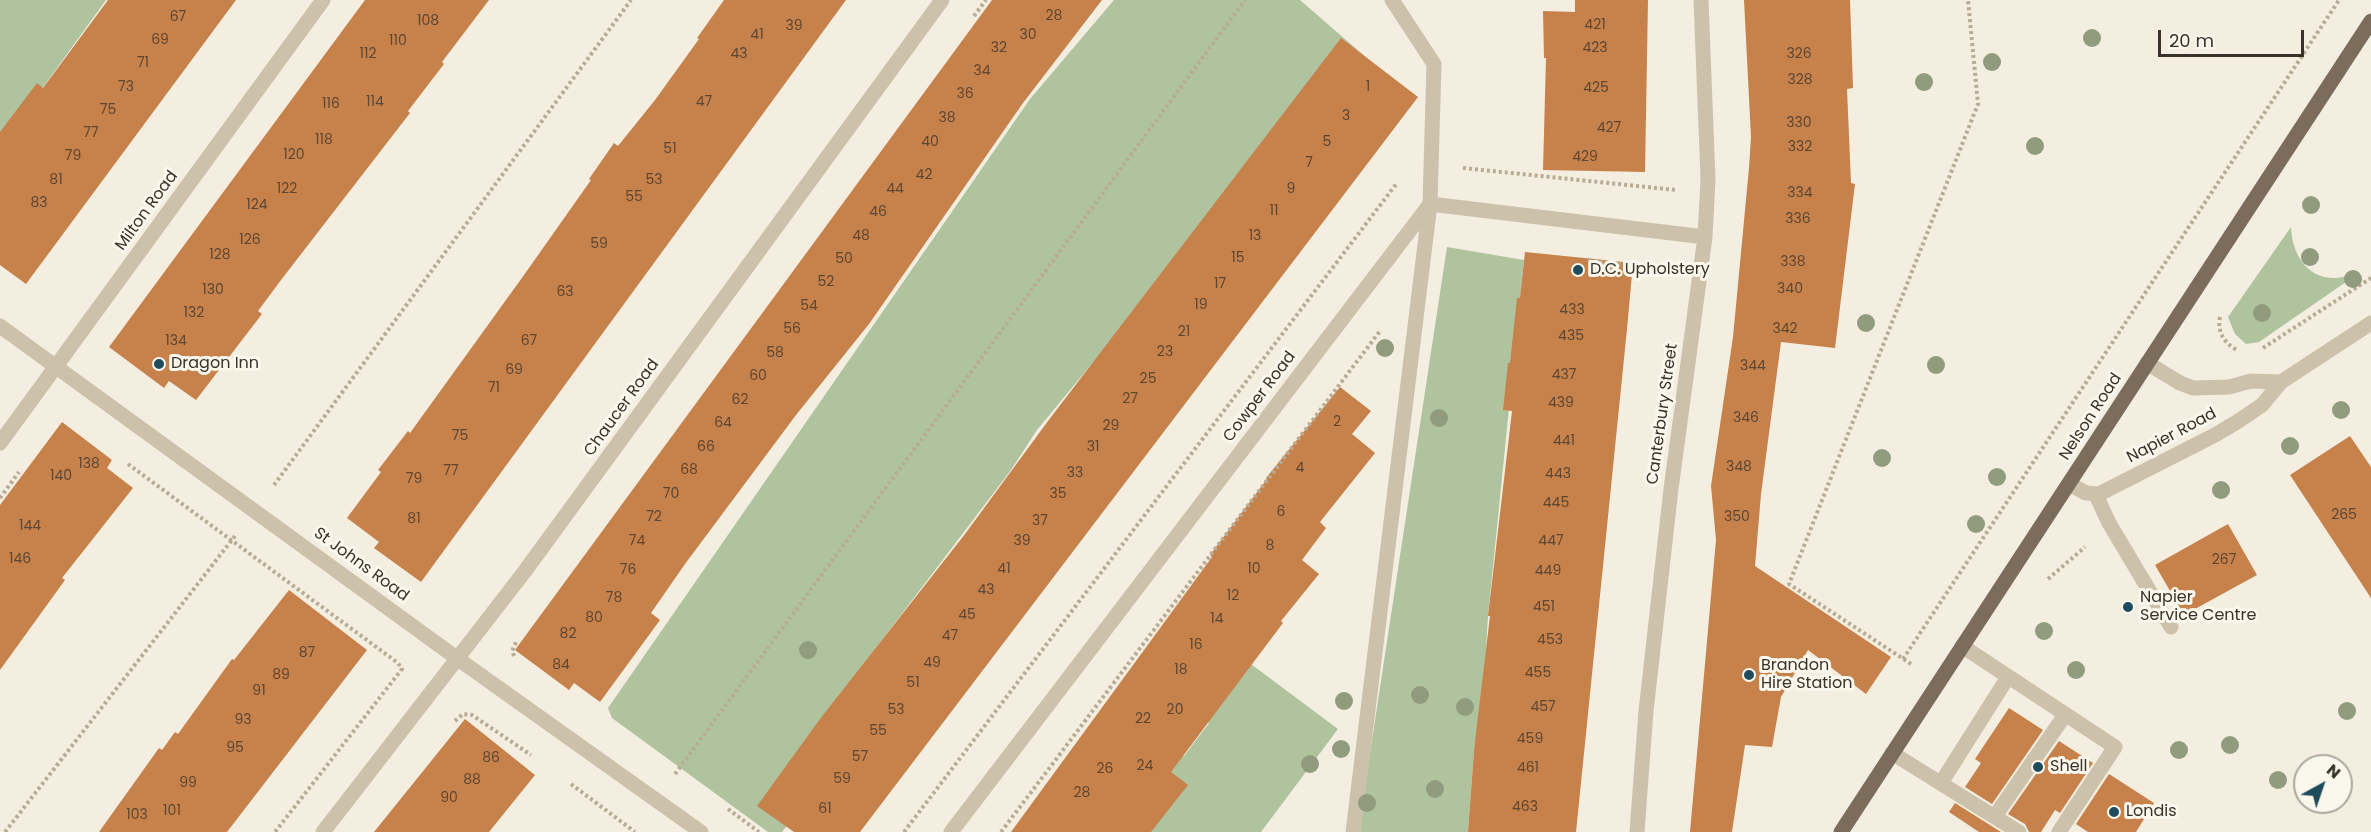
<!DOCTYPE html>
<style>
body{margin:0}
#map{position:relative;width:2371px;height:832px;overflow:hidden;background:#f3eee0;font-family:Poppins,sans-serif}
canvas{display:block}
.north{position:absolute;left:2293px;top:754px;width:60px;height:60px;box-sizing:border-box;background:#faf7ec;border:2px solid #ada89e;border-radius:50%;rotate:40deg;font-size:16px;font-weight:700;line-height:24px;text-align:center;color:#3a322a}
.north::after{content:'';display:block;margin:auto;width:21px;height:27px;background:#1f4c5c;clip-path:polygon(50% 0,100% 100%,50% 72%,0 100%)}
.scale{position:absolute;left:2158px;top:30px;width:146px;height:27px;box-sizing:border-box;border:3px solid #3a322a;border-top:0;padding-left:8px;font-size:18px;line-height:21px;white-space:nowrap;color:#3a322a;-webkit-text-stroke:4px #faf7ec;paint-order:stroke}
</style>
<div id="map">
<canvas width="2371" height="832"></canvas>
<div class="north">N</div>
<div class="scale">20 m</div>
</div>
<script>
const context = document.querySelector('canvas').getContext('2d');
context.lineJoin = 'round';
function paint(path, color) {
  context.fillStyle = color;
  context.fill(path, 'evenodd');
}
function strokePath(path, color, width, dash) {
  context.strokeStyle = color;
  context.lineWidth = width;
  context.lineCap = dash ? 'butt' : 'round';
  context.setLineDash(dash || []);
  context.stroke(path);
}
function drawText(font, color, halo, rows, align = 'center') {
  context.font = font + ' Poppins,sans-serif';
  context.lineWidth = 6;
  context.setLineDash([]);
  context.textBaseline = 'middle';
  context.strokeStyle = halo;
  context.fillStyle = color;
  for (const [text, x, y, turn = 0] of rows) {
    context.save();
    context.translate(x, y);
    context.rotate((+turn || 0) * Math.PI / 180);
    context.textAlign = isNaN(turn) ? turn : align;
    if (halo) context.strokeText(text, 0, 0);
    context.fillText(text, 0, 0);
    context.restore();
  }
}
paint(new Path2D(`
 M0,0H106L0,147Z
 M1114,0H1300L1368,59L1109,343L1037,430L1011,470L847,686L786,827L782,832H768L612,718L608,708L1030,99Z
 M2291,227C2292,253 2306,279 2336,278C2343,278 2352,274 2359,273L2259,342L2246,344L2235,334L2228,317Z
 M1447,247L1524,260L1488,616L1484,684L1474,750L1468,832H1358Z
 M1220,641L1338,729L1261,832H1143L1138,747L1184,756L1209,723L1176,698Z`), '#b0c39f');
paint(new Path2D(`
 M108,0H236L26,284L0,265V132L37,83L43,88Z
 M365,0H489L442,62L444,64L408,111L410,113L281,280L258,311L262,314L196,400L169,381L164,388L109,347Z
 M724,0H846L421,582L374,548L379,542L347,518L381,472L378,470L408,431L410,433L524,275L591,180L589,179L614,143L618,146L655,100L699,39L697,38Z
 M992,0H1102L1023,103L869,324L796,415L685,564L651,613L660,620L600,702L574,683L569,690L515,650Z
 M1575,0H1648L1645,172L1543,170L1546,58H1544L1543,11L1575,12Z
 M1744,0H1850L1853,88L1847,89L1851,183L1855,184L1835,348L1781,342L1761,494L1755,566L1891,657L1866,694L1808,650L1781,697L1772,747L1745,745L1732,832H1690L1716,540L1711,486L1733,337L1749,168L1751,137Z
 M1341,38L1418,97L860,832H794L757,806L820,719L965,534L1048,421Z
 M1525,252L1633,263L1627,329L1576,832H1468L1474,750L1490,616H1488L1512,411L1503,410L1508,363H1510L1517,298H1520Z
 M1340,387L1371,411L1352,434L1375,453L1320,522L1326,528L1302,560L1319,574L1281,621L1283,623L1171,772L1188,785L1151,832H1011L1212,557L1210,555L1267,479L1266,478Z
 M62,422L112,460L107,468L133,488L62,578L65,580L0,670V505Z
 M2350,436L2371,467V598L2290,475Z
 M2228,524L2257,575L2184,615L2155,565Z
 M289,590L367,650L227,832H99L159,748L162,750L175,732L178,734L232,659L234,660Z
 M2009,708L2043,730L1992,804L1965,787L1981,763L1975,759Z
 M465,719L535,775L489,832H374Z
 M2059,741L2093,763L2060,813L2055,810L2041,832H2029L2025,824L2008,814Z
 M2109,774L2154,803L2136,832H2088L2076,824Z
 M1955,803L2001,832H1979L1949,812Z`), '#c7814a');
strokePath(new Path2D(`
 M974,16L986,0
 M1463,168L1676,190
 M1588,260L1667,271
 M2220,317C2217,332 2224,343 2237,350
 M2263,348L2371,278
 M128,464L398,663L402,669L275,832
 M274,485L631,0
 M0,498L19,472
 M2048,579L2085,547
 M514,656L512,651L517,640
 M1903,659L2339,0
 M1911,664L1789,584L1978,104L1968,0
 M455,721L463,714L472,715L531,755
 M675,774L1245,0
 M571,784L635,832
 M728,809L759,832
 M5,832L235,536
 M904,832L1397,183
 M1001,832L1380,331`), '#b8ab95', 4, [3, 3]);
strokePath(new Path2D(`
 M0,326L458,659L701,832
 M2147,363L2180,383L2193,388L2229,387L2251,381L2281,382
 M0,443L323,0
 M2069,484L2086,493L2099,494L2215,435L2237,422L2262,405L2281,382L2371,323
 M2096,495L2109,523L2171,627
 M1962,646L2115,747L2059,832
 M1892,753L2019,832
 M1941,783L2008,677
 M1995,816L2065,715
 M323,832L525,571L942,0
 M951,832L1430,204L1705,237
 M1353,832L1430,204L1434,64L1392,0
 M1637,832L1646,711L1671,489L1705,237L1708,179L1701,0`), '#ccc1ab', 15);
strokePath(new Path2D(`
 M1841,832L2371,21`), '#7b6c5b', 15);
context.fillStyle = '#919c7e';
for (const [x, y] of [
 [2092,38],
 [1992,62],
 [1924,82],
 [2035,146],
 [2311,205],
 [2310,257],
 [2353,279],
 [2262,313],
 [1866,323],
 [1385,348],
 [1936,365],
 [2341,410],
 [1439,418],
 [2290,446],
 [1882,458],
 [1997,477],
 [2221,490],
 [1976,524],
 [2044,631],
 [808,650],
 [2076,670],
 [1420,695],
 [1344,701],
 [1465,707],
 [2347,711],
 [2230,745],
 [1341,749],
 [2179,750],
 [1310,764],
 [2278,780],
 [1435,789],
 [1367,803]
]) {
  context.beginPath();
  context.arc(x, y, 9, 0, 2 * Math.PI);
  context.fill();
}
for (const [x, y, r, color] of [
 [1578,270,6,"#1f4c5c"],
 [159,364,6,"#1f4c5c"],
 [2128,607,6,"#1f4c5c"],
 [1749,675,6,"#1f4c5c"],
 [2038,767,6,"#1f4c5c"],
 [2114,812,6,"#1f4c5c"]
]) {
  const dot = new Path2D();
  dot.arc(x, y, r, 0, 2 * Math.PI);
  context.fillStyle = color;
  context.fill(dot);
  strokePath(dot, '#faf7ec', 2);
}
drawText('14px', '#5d4632', null, [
 ["28",1054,16],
 ["67",178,17],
 ["108",428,21],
 ["421",1595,25],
 ["39",794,26],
 ["41",757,35],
 ["30",1028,35],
 ["69",160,40],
 ["110",398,41],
 ["32",999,48],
 ["423",1595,48],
 ["112",368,54],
 ["43",739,54],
 ["326",1799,54],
 ["71",143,63],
 ["34",982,71],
 ["328",1800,80],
 ["73",126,87],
 ["1",1368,87],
 ["425",1596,88],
 ["36",965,94],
 ["114",375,102],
 ["47",704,102],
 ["116",331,104],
 ["75",108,110],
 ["3",1346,116],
 ["38",947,118],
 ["330",1799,123],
 ["427",1609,128],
 ["77",91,133],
 ["118",324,140],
 ["40",930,142],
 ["5",1327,142],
 ["332",1800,147],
 ["51",670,149],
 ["120",294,155],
 ["79",73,156],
 ["429",1585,157],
 ["7",1309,163],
 ["42",924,175],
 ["81",56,180],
 ["53",654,180],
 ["122",287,189],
 ["44",895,189],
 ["9",1291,189],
 ["334",1800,193],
 ["55",634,197],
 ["83",39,203],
 ["124",257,205],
 ["11",1274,211],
 ["46",878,212],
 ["336",1798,219],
 ["48",861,236],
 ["13",1255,236],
 ["126",250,240],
 ["59",599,244],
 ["128",220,255],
 ["15",1238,258],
 ["50",844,259],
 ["338",1793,262],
 ["52",826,282],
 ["17",1220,284],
 ["340",1790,289],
 ["130",213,290],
 ["63",565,292],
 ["19",1201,305],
 ["54",809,306],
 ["433",1572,310],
 ["132",194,313],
 ["56",792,329],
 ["342",1785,329],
 ["21",1184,332],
 ["435",1571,336],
 ["134",176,341],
 ["67",529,341],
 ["23",1165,352],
 ["58",775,353],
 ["344",1753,366],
 ["69",514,370],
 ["437",1564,375],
 ["60",758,376],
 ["25",1148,379],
 ["71",494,388],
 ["27",1130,399],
 ["62",740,400],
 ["439",1561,403],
 ["346",1746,418],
 ["2",1337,422],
 ["64",723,423],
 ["29",1111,426],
 ["75",460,436],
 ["441",1564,441],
 ["66",706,447],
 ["31",1093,447],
 ["138",89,464],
 ["348",1739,467],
 ["4",1300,468],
 ["68",689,470],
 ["77",451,471],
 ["33",1075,473],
 ["443",1558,474],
 ["140",61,476],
 ["79",414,479],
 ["70",671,494],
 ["35",1058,494],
 ["445",1556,503],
 ["6",1281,512],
 ["265",2344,515],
 ["72",654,517],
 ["350",1737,517],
 ["81",414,519],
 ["37",1040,521],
 ["144",30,526],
 ["74",637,541],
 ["39",1022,541],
 ["447",1551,541],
 ["8",1270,546],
 ["146",20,559],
 ["267",2224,560],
 ["41",1004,569],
 ["10",1254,569],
 ["76",628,570],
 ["449",1548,571],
 ["43",986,590],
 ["12",1233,596],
 ["78",614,598],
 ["451",1544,607],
 ["45",967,615],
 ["80",594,618],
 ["14",1217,619],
 ["82",568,634],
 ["47",950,636],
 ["453",1550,640],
 ["16",1196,645],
 ["87",307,653],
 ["49",932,663],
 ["84",561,665],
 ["18",1181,670],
 ["455",1538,673],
 ["89",281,675],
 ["51",913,683],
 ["91",259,691],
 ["457",1543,707],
 ["53",896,710],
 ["20",1175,710],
 ["22",1143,719],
 ["93",243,720],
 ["55",878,731],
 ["459",1530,739],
 ["95",235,748],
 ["57",860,757],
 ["86",491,758],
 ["24",1145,766],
 ["461",1528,768],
 ["26",1105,769],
 ["59",842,779],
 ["88",472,780],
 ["99",188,783],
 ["28",1082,793],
 ["90",449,798],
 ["463",1525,807],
 ["61",825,809],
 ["101",172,811],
 ["103",137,815]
]);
drawText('16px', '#3a322a', '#faf7ec', [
 ["Milton Road",147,211,-54],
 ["Cowper Road",1260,397,-53],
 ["Chaucer Road",622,408,-54],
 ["Canterbury Street",1663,414,-82],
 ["Nelson Road",2091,417,-57],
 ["Napier Road",2172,436,-28],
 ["St Johns Road",361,565,36]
]);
drawText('16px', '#3a322a', '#faf7ec', [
 ["D.C. Upholstery",1590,270],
 ["Dragon Inn",171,364],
 ["Napier",2140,598],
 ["Service Centre",2140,616],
 ["Brandon",1761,666],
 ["Hire Station",1761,684],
 ["Shell",2050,767],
 ["Londis",2126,812]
], 'left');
</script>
